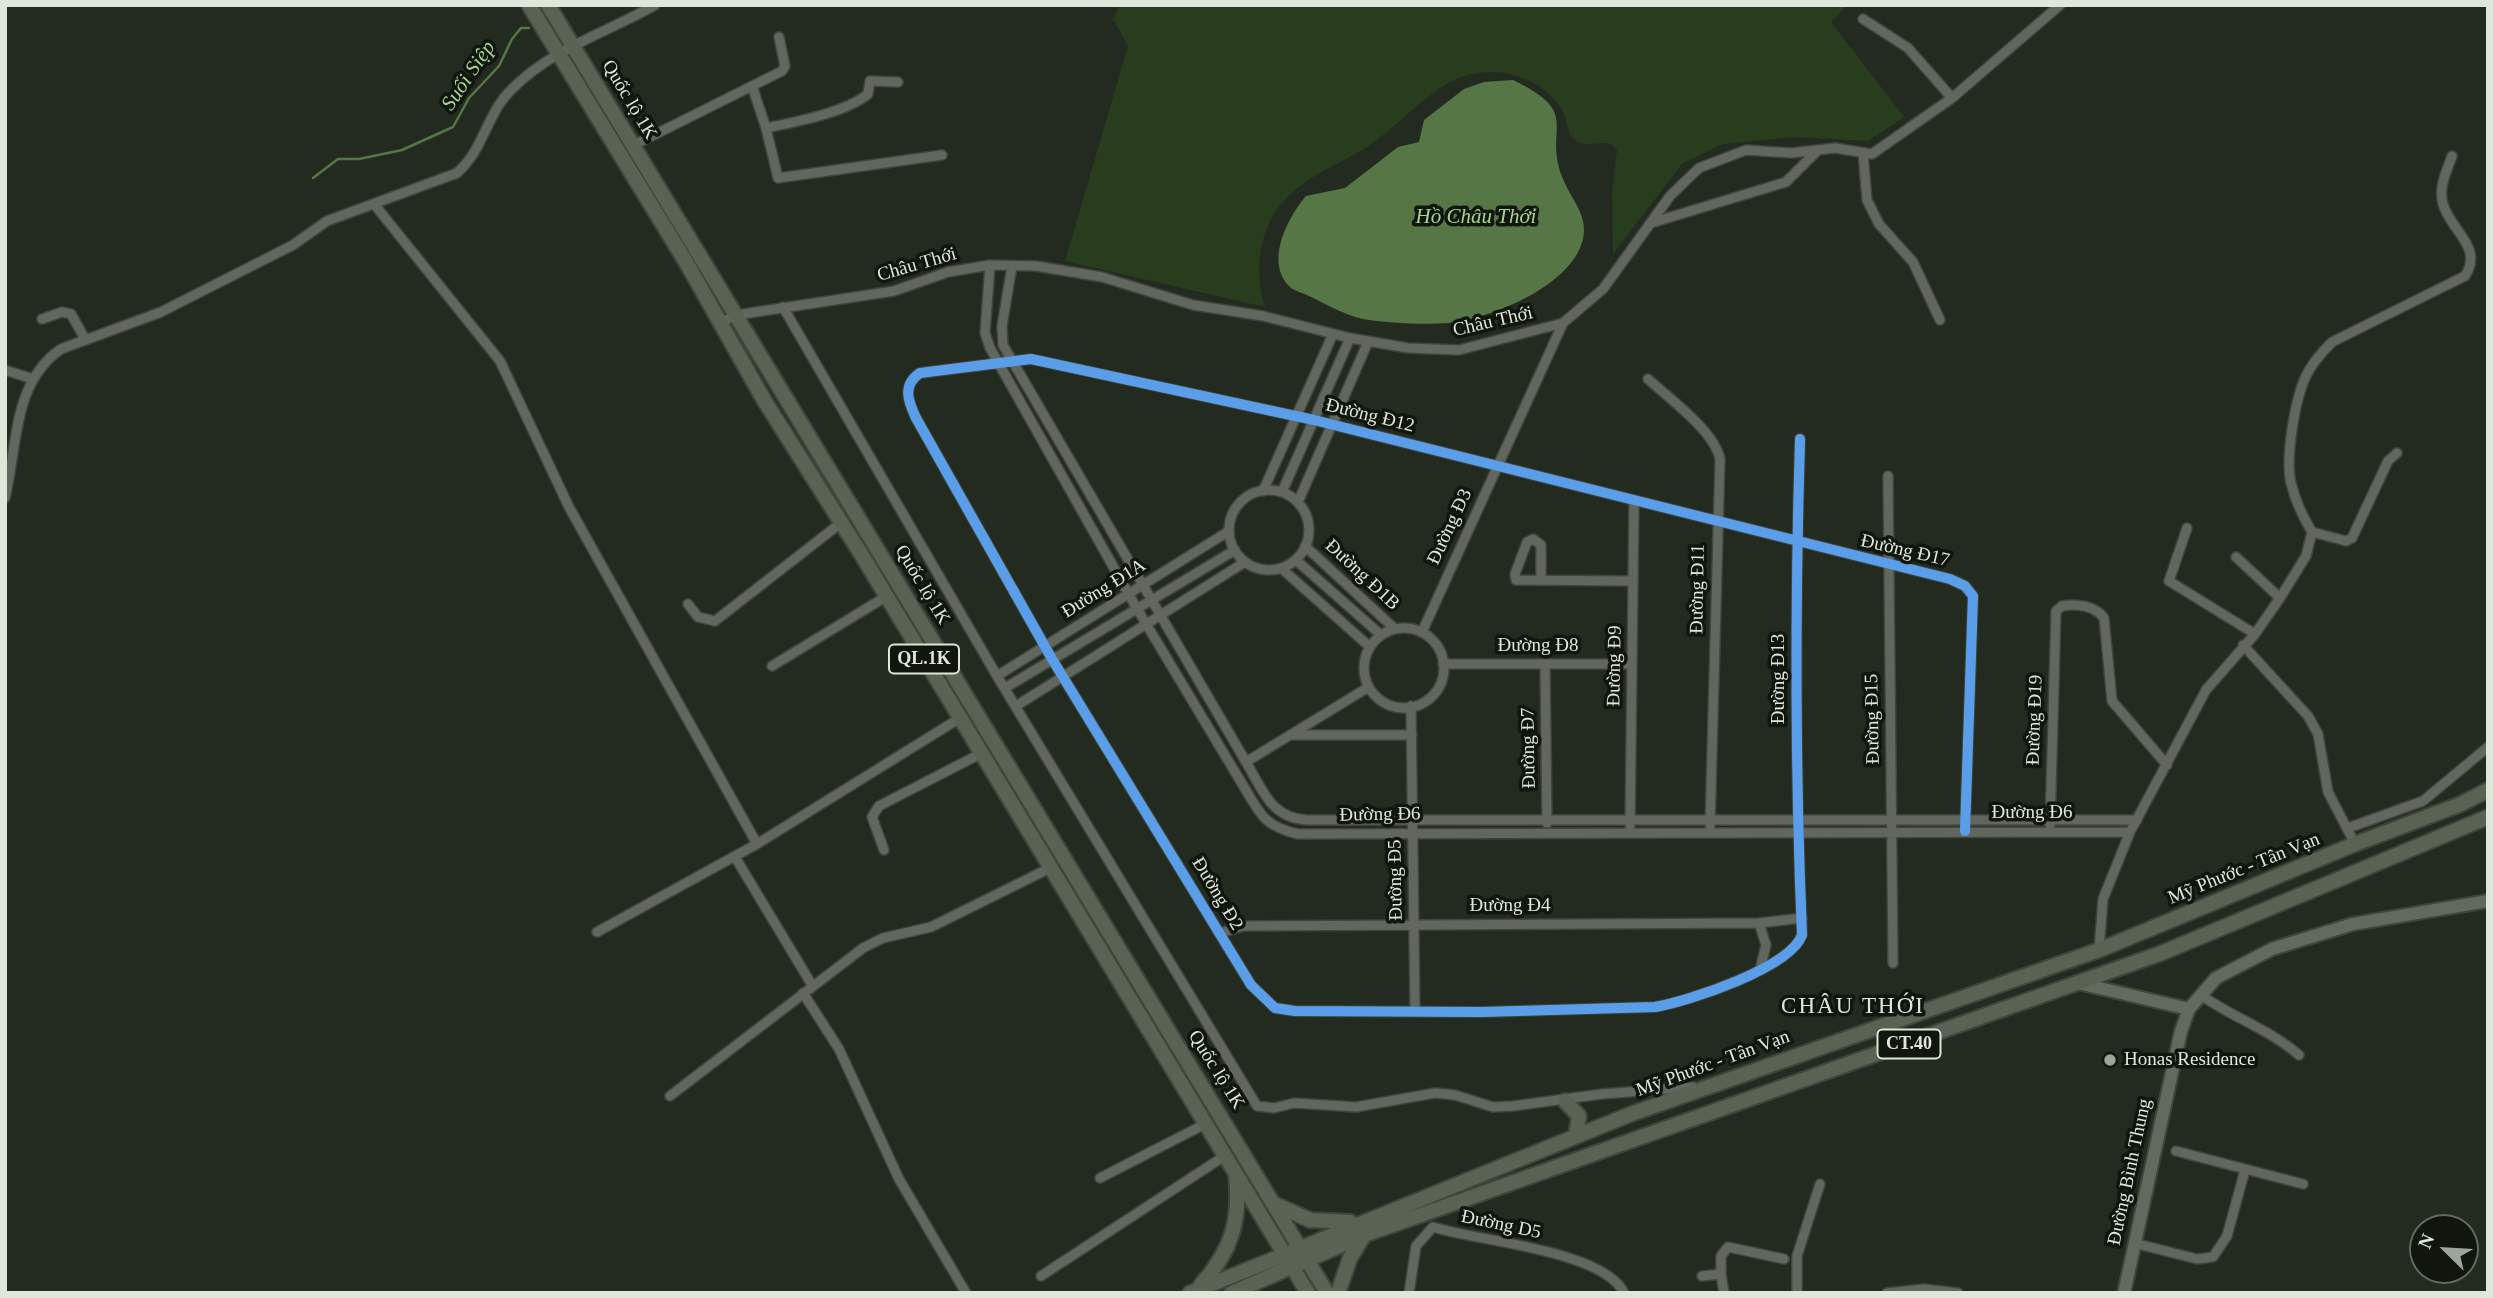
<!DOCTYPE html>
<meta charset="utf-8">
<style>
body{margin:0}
#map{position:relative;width:2493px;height:1298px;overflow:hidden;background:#232b20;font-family:"Times New Roman",serif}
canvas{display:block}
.frame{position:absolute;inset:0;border:7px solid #dee7da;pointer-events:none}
.north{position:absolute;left:2409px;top:1214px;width:70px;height:70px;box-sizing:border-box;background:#10150d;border:2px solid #62695f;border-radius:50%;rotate:294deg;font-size:19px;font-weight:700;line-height:28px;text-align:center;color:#dee7da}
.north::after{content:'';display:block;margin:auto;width:24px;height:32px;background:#9da599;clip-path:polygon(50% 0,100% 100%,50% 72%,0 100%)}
</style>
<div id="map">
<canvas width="2493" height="1298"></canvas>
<div class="frame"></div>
<div class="north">N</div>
</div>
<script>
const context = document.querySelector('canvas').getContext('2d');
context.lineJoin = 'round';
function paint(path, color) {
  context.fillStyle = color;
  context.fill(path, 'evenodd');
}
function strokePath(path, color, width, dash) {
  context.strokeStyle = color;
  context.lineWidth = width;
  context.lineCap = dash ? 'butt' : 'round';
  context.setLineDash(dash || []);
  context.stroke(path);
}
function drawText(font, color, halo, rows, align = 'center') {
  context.font = font + ' "Times New Roman",serif';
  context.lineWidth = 7;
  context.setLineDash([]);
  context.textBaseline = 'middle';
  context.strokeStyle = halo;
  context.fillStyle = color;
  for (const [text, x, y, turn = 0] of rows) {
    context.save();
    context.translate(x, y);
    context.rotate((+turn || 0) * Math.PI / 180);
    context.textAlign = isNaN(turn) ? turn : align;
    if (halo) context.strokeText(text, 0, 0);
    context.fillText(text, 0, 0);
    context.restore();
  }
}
paint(new Path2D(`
 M1120,5H1847L1831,22L1904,117L1868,141L1795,137L1723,144L1682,164L1613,254L1612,193L1617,150C1605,134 1588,152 1574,139C1567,132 1568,122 1564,114C1555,92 1528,77 1505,73C1487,70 1463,74 1448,83C1422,99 1400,122 1377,140C1342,166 1297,176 1274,214C1257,242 1256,277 1265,307L1065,261L1128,46L1113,19Z`), '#283d1d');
paint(new Path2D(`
 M1513,80C1584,114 1542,127 1563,179C1570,197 1585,212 1584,231C1582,282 1492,319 1448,323C1425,325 1385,323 1363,319C1344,315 1326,304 1309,296C1304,293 1294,291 1290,287C1264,262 1288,217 1306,196L1345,188L1398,147L1419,142L1424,120L1464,89L1484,82Z`), '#567645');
strokePath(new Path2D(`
 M313,178L338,159H359L402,150L453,127L469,98L499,66L512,39L521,28H529`), '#567645', 2.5);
const street = new Path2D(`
 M1863,19L1908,48L1952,98
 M752,86L766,128C794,122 845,113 868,94L870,81L898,82
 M766,128L778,178L942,155
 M634,145L782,71L785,66L779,37
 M1863,153L1867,200L1879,224L1913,262L1940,320
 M374,204L500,361L569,507L757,844
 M1651,223L1786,182L1817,151
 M990,265L985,333L990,348L1136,607L1247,792C1262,818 1268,827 1298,834L2130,832
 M1012,266L1002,326L1003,345L1246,762C1263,790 1271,819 1308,820H2137
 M783,307L997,676L1257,1106L1274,1108L1294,1103L1356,1107L1435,1093L1455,1095L1493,1107L1513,1106L1602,1094L1693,1087
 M42,319L62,312L71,314L85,339
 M722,322L736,315L894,291L948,272L990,265L1036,266L1102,277L1193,305L1263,316L1350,338L1408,348L1459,350L1563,323L1603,289L1670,196L1699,168L1746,150L1791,153L1835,148L1872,154L1952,98L2060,5
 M5,370L33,379
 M1648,379C1669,398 1715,432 1720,459L1710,826
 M1800,439C1795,605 1795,770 1802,935C1790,968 1689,1001 1655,1007L1482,1012L1295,1011L1275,1008L1251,985L1052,659L916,418C908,401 902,385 920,373L1031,359L1314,420L1950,579L1965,586L1973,596L1965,831
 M2397,453L2388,461L2352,538L2346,541L2312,532C2303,517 2295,500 2291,483C2285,458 2295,399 2306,376C2312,363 2322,352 2332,342L2465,276C2484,247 2450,230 2443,204C2438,187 2447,171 2452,156
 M1888,476L1893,963
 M1229 530a40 40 0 1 1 80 0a40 40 0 1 1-80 0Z
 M1263,491L1333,334
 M1282,492L1350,338
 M5,498C18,445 12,383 61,349L161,312L293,245L327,221L457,173C485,148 486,114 512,89C551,49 608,32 655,5
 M1298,502L1368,342
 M2187,528L2169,581L2255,634
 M1305,546L1395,629
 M1296,560L1381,635
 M1281,568L1370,647
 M1541,580V545L1533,539L1527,542L1515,574L1516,580L1633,581
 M2280,598L2306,556L2312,532
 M688,604L698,617L715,621L842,522
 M1364 668a40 40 0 1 1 80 0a40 40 0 1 1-80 0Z
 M1422,632L1563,323
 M2243,645L2308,716L2318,734L2328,792L2355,844
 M1443,664H1632
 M1545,664L1547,823
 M772,666L887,596
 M997,676L1229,531
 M1005,688L1235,550
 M1016,706L1245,562
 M1411,706L1415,1012
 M1291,735H1412
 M1246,762L1367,688
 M2050,825L2056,611L2062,606C2077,603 2095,606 2104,618L2112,701L2167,765
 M1630,826L1634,501
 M2348,828L2423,801L2488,747
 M884,850L872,817L879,806L982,753
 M735,857L812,985
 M1759,923L1766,945L1760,970
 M597,932L757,844L960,718
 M1220,933L1243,926L1759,923L1802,918
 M2099,950L2103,899L2130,832L2206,690L2255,634L2280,598L2236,557
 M803,993L839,1049L899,1179L966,1293
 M2201,995C2233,1018 2269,1029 2299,1055
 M670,1096L863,948L883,938L931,927L1050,868
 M2176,1151L2303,1184
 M1100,1178L1207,1123
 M2134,1243L2197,1259L2213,1257L2227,1236L2245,1170
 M1721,1274V1256L1728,1247L1784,1259
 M1041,1276L1226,1155
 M1702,1276L1721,1274L1724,1293
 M1409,1293L1416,1246L1433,1227C1476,1241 1604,1250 1624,1293
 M1797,1293V1256L1820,1184
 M1887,1293L1924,1289L1958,1293`);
const secondary = new Path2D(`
 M2078,983L2189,1009
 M2124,1293L2181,1031L2189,1009L2216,978L2272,949L2353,924L2488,901`);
const primary = new Path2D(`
 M529,5L686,262L764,400L863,557L1308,1293
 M548,5L1327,1293
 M1565,1101L1579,1116L1576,1135
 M1274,1204L1310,1220L1350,1222
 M1201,1285C1231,1251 1241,1221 1236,1176
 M1190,1293L1631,1114L2099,950L2355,844L2461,804L2488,790
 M1232,1293L1364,1235L2159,954L2488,817
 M1338,1293L1350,1258L1364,1235`);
strokePath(street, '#3f453c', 12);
strokePath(secondary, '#3f453c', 16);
strokePath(primary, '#3f453c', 18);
strokePath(street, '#61675e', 9);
strokePath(secondary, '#62695d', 12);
strokePath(primary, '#596253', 14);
strokePath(new Path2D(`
 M1800,439C1795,605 1795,770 1802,935C1790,968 1689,1001 1655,1007L1482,1012L1295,1011L1275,1008L1251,985L1052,659L916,418C908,401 902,385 920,373L1031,359L1314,420L1950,579L1965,586L1973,596L1965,831`), '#5a9eea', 10);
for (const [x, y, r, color] of [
 [2110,1060,7,"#9da599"]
]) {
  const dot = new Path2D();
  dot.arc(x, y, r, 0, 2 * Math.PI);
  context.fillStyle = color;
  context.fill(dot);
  strokePath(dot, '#10150d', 2.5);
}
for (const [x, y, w] of [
 [924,659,70],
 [1909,1044,63]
]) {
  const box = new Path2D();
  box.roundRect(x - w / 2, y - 14.5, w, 29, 5);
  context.fillStyle = '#10150d';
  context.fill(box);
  strokePath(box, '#dee7da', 2);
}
drawText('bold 18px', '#dee7da', null, [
 ["QL.1K",924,659],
 ["CT.40",1909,1044]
]);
drawText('19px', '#dee7da', '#10150d', [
 ["Quốc lộ 1K",629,100,59],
 ["Châu Thới",917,265,-16],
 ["Châu Thới",1493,322,-13],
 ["Đường Đ12",1370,416,14],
 ["Đường Đ3",1450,527,-65],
 ["Đường Đ17",1905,551,13],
 ["Đường Đ1B",1362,575,43],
 ["Quốc lộ 1K",922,585,59],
 ["Đường Đ1A",1104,589,-32],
 ["Đường Đ11",1698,589,-89],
 ["Đường Đ8",1538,646],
 ["Đường Đ9",1615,666,-89],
 ["Đường Đ13",1779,679,-90],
 ["Đường Đ15",1873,719,-91],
 ["Đường Đ19",2035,720,-88],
 ["Đường Đ7",1529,748,-91],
 ["Đường Đ6",2032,813],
 ["Đường Đ6",1380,815,-1],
 ["Mỹ Phước - Tân Vạn",2244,869,-22],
 ["Đường Đ5",1396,880,-91],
 ["Đường Đ2",1217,894,59],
 ["Đường Đ4",1510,906],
 ["Mỹ Phước - Tân Vạn",1713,1064,-20],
 ["Quốc lộ 1K",1216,1070,58],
 ["Đường Bình Thung",2130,1172,-78],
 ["Đường D5",1501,1225,12]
]);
drawText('19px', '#dee7da', '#10150d', [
 ["Honas Residence",2124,1060]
], 'left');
drawText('italic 21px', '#a6d88c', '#10150d', [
 ["Suối Siệp",469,76,-56],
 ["Hồ Châu Thới",1476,217]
]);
context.letterSpacing = '2px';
drawText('23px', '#dee7da', '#10150d', [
 ["CHÂU THỚI",1853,1007]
]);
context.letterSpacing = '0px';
</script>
